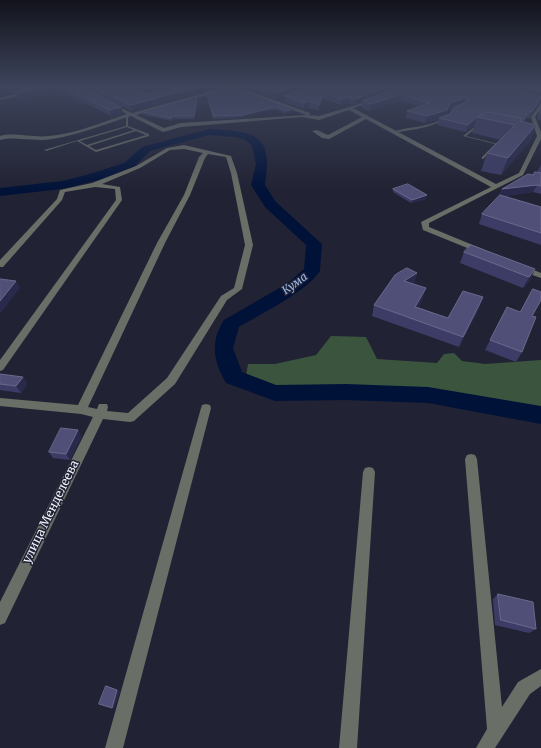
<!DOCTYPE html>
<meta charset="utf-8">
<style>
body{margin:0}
canvas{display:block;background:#212233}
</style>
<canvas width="541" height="748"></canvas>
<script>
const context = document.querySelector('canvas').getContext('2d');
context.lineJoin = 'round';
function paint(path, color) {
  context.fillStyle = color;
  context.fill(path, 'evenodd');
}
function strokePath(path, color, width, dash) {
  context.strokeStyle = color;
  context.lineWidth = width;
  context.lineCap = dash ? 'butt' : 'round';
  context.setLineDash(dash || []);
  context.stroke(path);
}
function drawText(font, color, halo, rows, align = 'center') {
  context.font = font + ' Merriweather,serif';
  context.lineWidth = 3;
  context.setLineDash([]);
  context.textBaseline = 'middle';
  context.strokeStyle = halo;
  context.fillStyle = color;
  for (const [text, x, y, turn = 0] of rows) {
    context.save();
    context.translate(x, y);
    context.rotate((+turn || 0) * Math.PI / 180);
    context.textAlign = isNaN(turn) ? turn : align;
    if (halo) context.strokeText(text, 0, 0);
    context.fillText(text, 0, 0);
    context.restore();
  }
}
paint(new Path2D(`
 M331,336L366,337L377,359L437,363L444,354L454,353L462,361L485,364L541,360V410L428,389L349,387L276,388L246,376L248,364H275L316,355Z`), '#3a543e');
paint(new Path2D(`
 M209,129C254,132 274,132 265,185L275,201L322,244L320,271C306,292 262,313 239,327L233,348L242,372L276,385L346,384L428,387L541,406V424L428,403L346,400L275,401L226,383C213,360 210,342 224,320L288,283L304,269L306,245L265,207L251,185L256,164L252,146L246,140L235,137L209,135L150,151L132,169L99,180L62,189L0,196V188L62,181L90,174L124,163L142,147Z`), '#011238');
paint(new Path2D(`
 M458,109L459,111C451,113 445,120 437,123C424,129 408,130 394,133L393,132C405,127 420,128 433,123C442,120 449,112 458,109Z
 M127,115L128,116V126L149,134V136L96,152L77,141L46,151L44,150L126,126V116ZM127,127L134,130L87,145L80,141ZM136,131L146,135L96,150L89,146Z
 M477,125L479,126L466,136L498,144L483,159H482V157L495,144L463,136Z`), '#696e66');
paint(new Path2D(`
 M229,86H236L310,113L309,115L319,116L376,99V101L353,108L496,184L519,173L537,136L531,117L541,103V108L535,117L541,132V139L523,175L429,223V227L485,250L486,252L482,254L423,230L421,222L491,187L366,119L329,139L322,138L312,131L317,130L328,135L362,117L349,110L319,120L302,117L181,127L163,132L131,116C105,124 79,135 52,139C34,142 15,136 0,140V136C14,132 34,138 49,136C76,134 102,122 127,114L108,105L110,103L132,113ZM232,88L306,115L181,123L164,128L136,115Z
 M29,91L31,93L0,100V98Z
 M184,145L231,156L237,173L253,245L242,289L227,300L175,384L134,421L130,422L103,419L5,623L0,625V602L93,417L81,414L0,406V398L78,405L157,243L184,195L199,157L203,153L184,149L170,150L140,168L102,184L120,187L122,200L3,370L0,371V360L116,200L115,189L95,187L65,192L62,200L3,267H0V260L57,199L60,190L92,183L136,166L167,148ZM208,154L226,157L231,173L245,245L234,288L221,296L167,378L128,413L107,411L108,407L107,404H99L97,409L88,407L165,243L190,195L205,158Z
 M518,266H524L541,273V278L518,270Z
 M206,404L210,405L211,408L123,748H105L201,408L202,405Z
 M471,454L475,455L477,459L502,707L518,682L541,669V686L530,694L495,748H476L487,729L465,459L467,455Z
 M369,467L373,468L375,472L357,748H339L363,472L365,468Z`), '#696e66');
paint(new Path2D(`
 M0,86H79L121,107L123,113L111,116L60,91L21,100L17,97L15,93L11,94L0,87Z
 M80,86H112L120,89L131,90L147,94L173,86H199L198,93L132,111Z
 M240,86H541V98L539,103L530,118H527L524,122L536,125L530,141L501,175L481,171L487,153L501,140L472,133L475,124L466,132L437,125L439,119L425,123L406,118L407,111L419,106L400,100L370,111L362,108L363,102L355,105L349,103L341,105L323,99L318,111L309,108L304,109L284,102L285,96L276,99ZM453,108L450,114L445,116L448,110Z
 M232,87L294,112L286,114L277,110H271L244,117L213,119L207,94Z
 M198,99L195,119H175L172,121L143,115L142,112Z
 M541,108V120H538L537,117Z
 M541,165V194L533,192L505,196L541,207V245L479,224L482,214L499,196L502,189L537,172Z
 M393,189L426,199L411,203L393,192Z
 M464,252L535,269L530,280L523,288L460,263Z
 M417,273L414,283L413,284L423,298L418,307L448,318L483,297L479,308L459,347L372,316L374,305Z
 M507,307L532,316L522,352L516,362L485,350Z
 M0,374L23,377L27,384L21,393L0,390Z
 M78,430L81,437L70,460L53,458L49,452Z
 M498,594L536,629L529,633L495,625L493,599Z`), '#3d3c66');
paint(new Path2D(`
 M16,86H44L15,91V93L11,94L9,88Z
 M53,86H59L60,91L21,100L18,93Z
 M198,86H199L198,93L132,111L131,105Z
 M205,86H223L205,91Z
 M297,86H314L285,96L276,99V93Z
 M389,86H404L355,105V99Z
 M324,93L323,99L318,111L319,105Z
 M401,94L400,100L370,111L371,104Z
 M197,97L198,99L195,119L194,116Z
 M349,97V103L341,105L342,99Z
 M465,98L464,105L448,110L445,117L425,123L427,116L450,103Z
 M541,98L539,103L530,118L532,112Z
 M309,101V108L304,109V103Z
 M121,107L123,113L111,116L110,110Z
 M271,108V110L244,117L243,115Z
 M294,109V112L286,114V111Z
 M530,111L527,118L518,130L521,123Z
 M175,116V119L172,121L171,118Z
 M477,117L475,124L466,132L468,125Z
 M536,125L530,141L501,175L508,158Z
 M537,185L533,192L499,197L502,189Z
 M427,195L426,199L411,203L412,200Z
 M535,269L530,280L523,288L529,277Z
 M417,273L414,283L401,291L404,281Z
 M16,281L20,288L0,314V301Z
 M426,288L423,298L412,317L415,307Z
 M483,297L479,308L459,347L463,337Z
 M23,377L27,384L21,393L16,386Z
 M78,430L81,437L70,460L66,454Z
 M117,690L120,691L114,709L112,708Z`), '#29294b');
const building = new Path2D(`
 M6,86H16L9,88Z
 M35,86H53L18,93L15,91Z
 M61,86H79L121,107L110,110Z
 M91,86H112L120,89L127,88L131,90L135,88L147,94L173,86H198V87L131,105Z
 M256,86H297L276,93Z
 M312,86H389L355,99L349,97L342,99L324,93L319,105L309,101L304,103L285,96Z
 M403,86H504L541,97V98L532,112L530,111L522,122L520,121L521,118L488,112L477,117L468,125L439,118L450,114L454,107L467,102L468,100L465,98L450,103L447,110L427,116L407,111L429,103L401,94L371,104L363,101Z
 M520,86H541V92Z
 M232,87L294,109L286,111L277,107L271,108L243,115L213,116L207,94Z
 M197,97L194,116H175L171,118L142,112Z
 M541,108V113H540L539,111Z
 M488,112L521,118L520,121L536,125L508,158L487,153L515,125L477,117Z
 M535,172L541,173V186L537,185L502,189L528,174L533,175Z
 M408,184L427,195L412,200L393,189Z
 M500,195L541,207V233L482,214Z
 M471,245L535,269L529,277L464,252Z
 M407,268L417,273L404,281L426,288L415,307L448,318L463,291L483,297L463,337L374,305L395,275Z
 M0,279L16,281L0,301Z
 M533,289L541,292V300L532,316L536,317L522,352L490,340L507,307L520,312Z
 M0,374L23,377L16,386L0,384Z
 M61,428L78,430L66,454L49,452Z
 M498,594L533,602L536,629L501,620Z
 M106,686L117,690L112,708L99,704Z`);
paint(building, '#504f77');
strokePath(building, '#6a698c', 1);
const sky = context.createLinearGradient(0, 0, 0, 191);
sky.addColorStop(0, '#12131c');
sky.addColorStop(0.45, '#3d445b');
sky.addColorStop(1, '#3d445b00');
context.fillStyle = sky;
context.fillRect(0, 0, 541, 191);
drawText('italic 11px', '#9fc0f7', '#212233', [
 ["Кума",295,284,-36]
]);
drawText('12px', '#f2f3fe', '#212233', [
 ["улица Менделеева",51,512,-64]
]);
</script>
